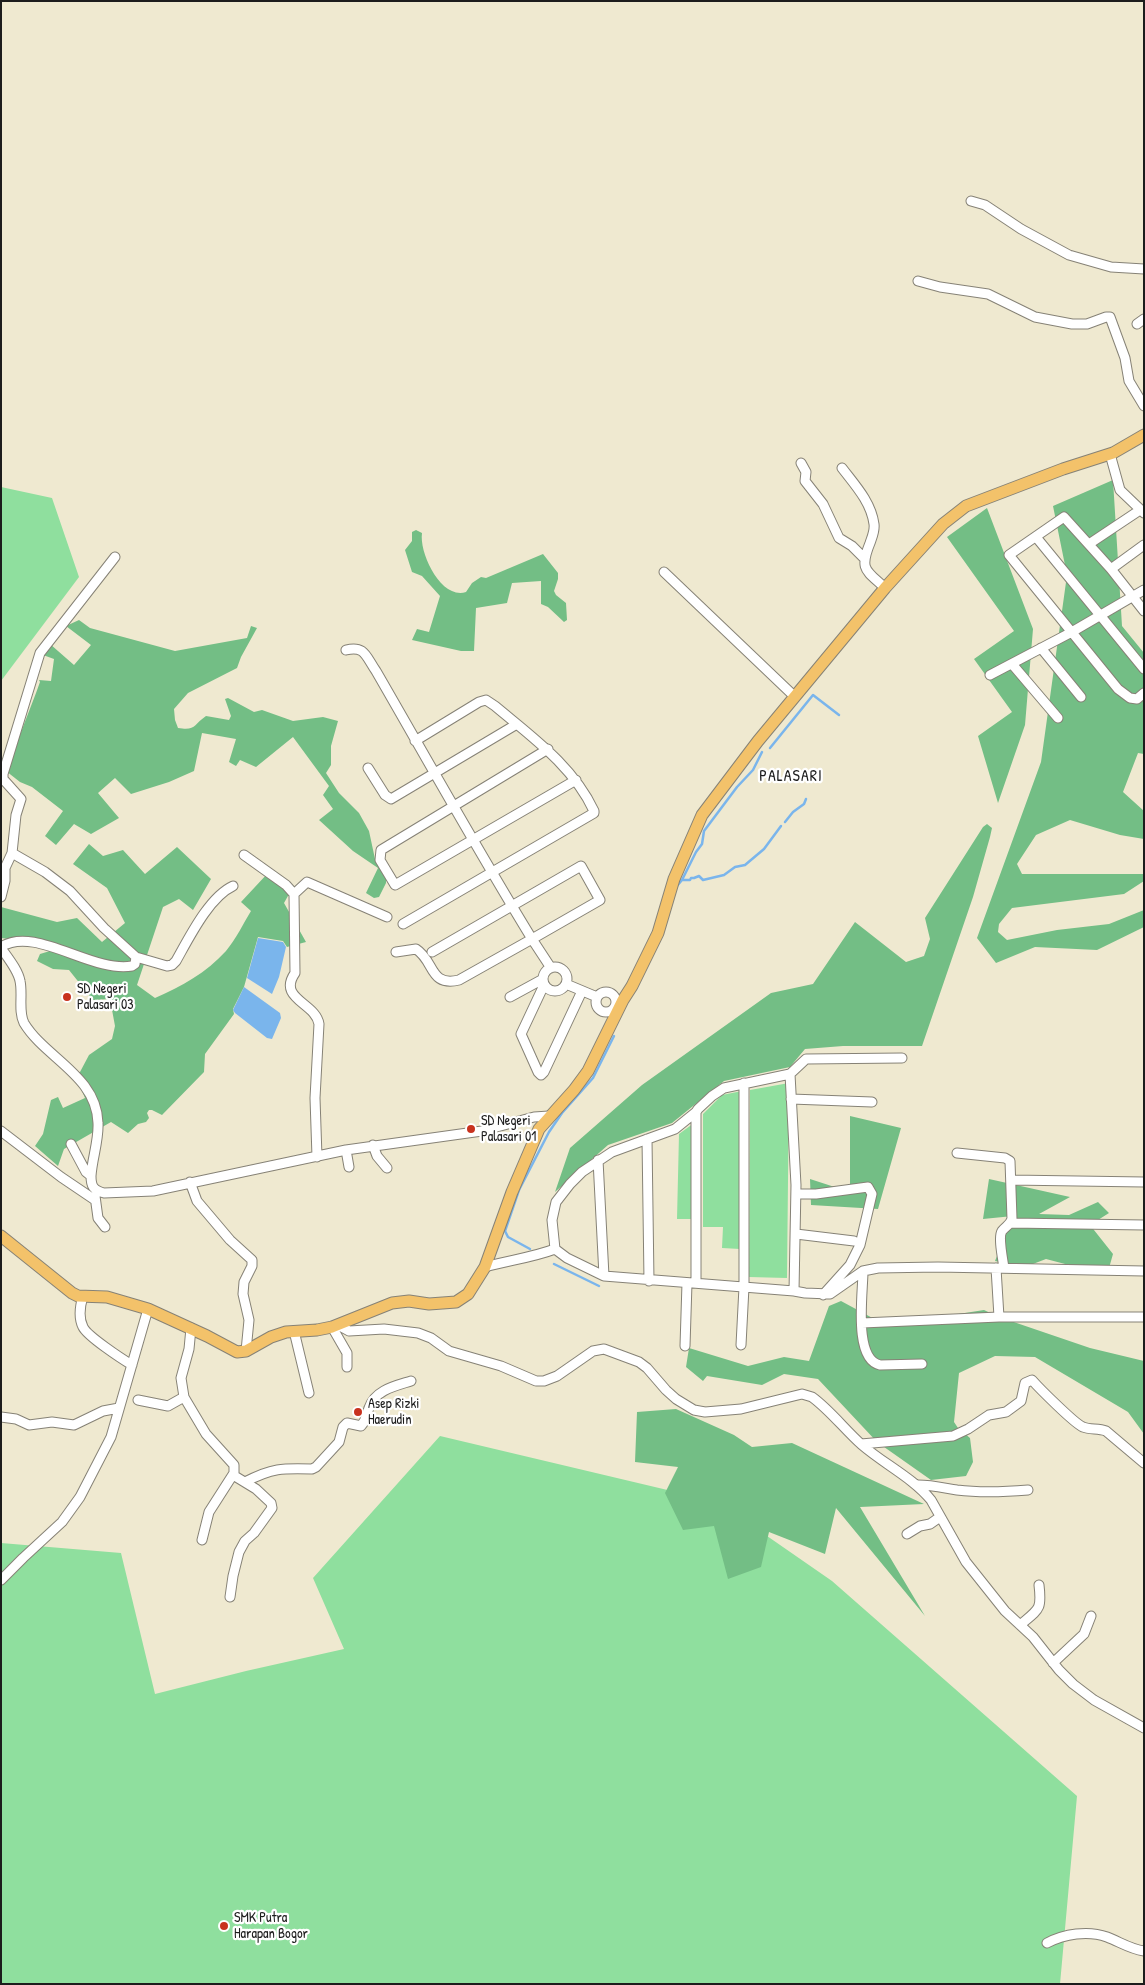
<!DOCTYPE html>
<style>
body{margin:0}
#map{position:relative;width:1145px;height:1985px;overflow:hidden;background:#efe9d0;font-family:"Patrick Hand",sans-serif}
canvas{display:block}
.frame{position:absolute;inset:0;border:2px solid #1c1c1c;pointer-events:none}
</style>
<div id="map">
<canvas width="1145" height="1985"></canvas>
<div class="frame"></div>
</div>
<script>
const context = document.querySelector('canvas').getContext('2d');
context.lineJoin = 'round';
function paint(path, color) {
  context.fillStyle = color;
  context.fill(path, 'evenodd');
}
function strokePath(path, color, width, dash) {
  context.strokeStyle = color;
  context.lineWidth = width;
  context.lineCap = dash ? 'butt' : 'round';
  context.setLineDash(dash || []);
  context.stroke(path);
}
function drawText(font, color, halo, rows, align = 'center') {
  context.font = font + ' "Patrick Hand",sans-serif';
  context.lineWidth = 4.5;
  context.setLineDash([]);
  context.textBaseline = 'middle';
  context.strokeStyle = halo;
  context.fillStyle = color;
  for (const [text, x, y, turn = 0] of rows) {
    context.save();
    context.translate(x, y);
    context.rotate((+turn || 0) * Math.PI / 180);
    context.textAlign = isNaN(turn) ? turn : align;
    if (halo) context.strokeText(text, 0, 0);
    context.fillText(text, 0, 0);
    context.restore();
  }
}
paint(new Path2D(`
 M1,487L52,498L79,577L1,681Z
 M789,1083L787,1278L749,1277L750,1090Z
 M742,1091L740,1249L722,1248L723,1227H703V1114L722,1095Z
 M694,1123L695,1219H677L679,1134Z
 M440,1436L718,1502L832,1581L1077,1796L1060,1984H1V1543L121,1553L155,1694L246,1671L344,1649L313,1578Z`), '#8fdf9e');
paint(new Path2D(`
 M1113,480L1122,626L1144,653V754L1138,753L1123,792L1144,811V839L1120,835L1070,820L1036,835L1017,864L1022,874H1144V881L1124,894L1012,908L999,924L998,932L1007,940L1057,930L1109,924L1144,910V927L1097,950L1035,947L996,963L977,938L1041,762L1067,575L1053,506Z
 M987,508L1033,629L1025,725L998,803L978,736L1012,712L974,659L1014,631L947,537Z
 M416,530L422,533C419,553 441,600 466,592L472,583L481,577L486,578L543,554L558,573V579L554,591L556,595L566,603L567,620L564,622L548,607L541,604V581L512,583L507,603L476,608L474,651H461L412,640L417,629L429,632L440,596L422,576L412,572L405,550L412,541V532Z
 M79,620L90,628L175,651L247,638L251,626L257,628L241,657L237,668L188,693L174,709L175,720L178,728C196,731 193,725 206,716L229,720L231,716L225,699L228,698L254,712L262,710L293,721L323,717L338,721L331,746V765L326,773L339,793L359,813L369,831L375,859L386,872V883L379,897L374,898L366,893L378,868L353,851L319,820L333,809L323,795L329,786L293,737L256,767L240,760L236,766L229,762L236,739L202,733L194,771L169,782L131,794L115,778L98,793L119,818L91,834L74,824L56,845L45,836L63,811L32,787L20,782L6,771L36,693L40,682L39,680L51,681L54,659L43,655L50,644L74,665L91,645L66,626Z
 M987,824L992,828L990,837L973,897L922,1046H843L805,1049L790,1067L724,1081L672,1123L608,1145L555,1192L570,1148L642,1085L771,993L813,984L855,922L906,962L924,956L930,939L925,918L983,827Z
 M89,844L103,856L123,850L145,874L177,847L211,879L193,910L179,899L163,907L137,985L155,998C182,986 206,973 226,951C236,939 243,924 251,911L241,902L268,873L293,887L284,903L306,942L287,947L283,941L258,937L244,987L233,1009L234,1014L205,1054L204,1072L162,1115L152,1110H149L147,1113L149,1118L146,1122L138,1124L128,1133L111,1122L64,1149L58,1166L35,1146L43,1134L51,1100L58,1097L63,1108L85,1098L75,1074L80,1072L89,1055L112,1039L115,1026L110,999L93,1000L69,970L53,969L37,961L40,954L50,951L49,944L1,938V907L57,922L77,918L102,942L125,923L107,888L73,864Z
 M850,1116L901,1128L878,1209L811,1205L810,1179L850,1192Z
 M989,1179L1070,1197L1039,1214L1069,1215L1098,1202L1109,1213L1090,1225L1113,1254L1107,1275L1046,1259L1025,1267L995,1261L1013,1216L983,1219Z
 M841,1301L878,1321L920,1320L984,1310L999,1317L1090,1348L1144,1361V1434L1128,1412L1035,1357L995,1356L959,1373L954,1422L958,1428L970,1438L973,1462L966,1476L931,1480L877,1442L818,1379L784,1374L762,1385L707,1376L703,1381L686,1367L689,1348L748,1366L784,1357L809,1361L829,1306Z
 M676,1409L734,1435L752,1447L792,1443L924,1504L860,1507L925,1616L836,1508L825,1554L769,1532L761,1567L728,1579L714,1526L683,1530L665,1493L678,1467L635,1462L637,1412Z`), '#73be85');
paint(new Path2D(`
 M258,938L283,942L286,947L279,977L272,994L247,978Z
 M244,987L280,1013L281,1018L272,1039L267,1038L235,1013L233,1010Z`), '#7ab5ec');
strokePath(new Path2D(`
 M770,748L813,695L839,715
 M785,822L793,812L804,804L806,799
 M682,880H690L691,878H694L699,876L703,880L724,875L735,867L745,865L764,849L781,826
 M677,886L682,880L696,852L702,844L704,831L737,787L753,770L762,752
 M530,1249L508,1237L505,1231L519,1190L549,1132L562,1113L593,1078L614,1036
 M554,1264L599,1286`), '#7ab5ec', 2.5);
const minor = new Path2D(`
 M971,201L985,205L1021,229L1069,255L1111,267L1144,269
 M918,281L940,287L988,294L1035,317L1072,324H1087L1106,317H1110L1125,358L1129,381L1144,406
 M1137,324L1144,319
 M1110,454L1120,490L1144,513
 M801,463L806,472L805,481L823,504L839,538L852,546L864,558
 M842,468C855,485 871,502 874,524C875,531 872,537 870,543C859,570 866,570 885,588
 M1036,537L1144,669
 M1089,544L1140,510
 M1111,569L1144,545
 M664,572L794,696
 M1144,611L1111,569L1064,517L1009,555L1118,689L1130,698L1137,699L1144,693
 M1041,648L1081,697
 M346,650C365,645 366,657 376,671C428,761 478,851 532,939L600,900L581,866L432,952
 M1012,664L1058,718
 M990,675L1070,633L1144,590
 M548,749L381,850L380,860L395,885L576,780
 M368,768L385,795L391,799L517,724
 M244,855L286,885L294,894L295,973C277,999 316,1003 319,1024L315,1098L317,1157
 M294,894L307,882L387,917
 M1,897L5,881V868L12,853L16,815L21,799L3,779V774L40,653L115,557
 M403,924L594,813V811C573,766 532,737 495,706L486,700L479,702L415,741
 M1,947C35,925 91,973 132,966L135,964L136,957L104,928L70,891L45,872L12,853
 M1,948C8,958 18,970 20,981C23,994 18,1011 24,1023C45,1058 97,1076 98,1123C99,1140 92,1159 91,1176C91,1186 93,1190 104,1193L153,1191L346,1150L482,1131L534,1117L549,1116
 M396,952L416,949C435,961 429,987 459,980L532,939L551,968
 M136,957L167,966L172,965L176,961C189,938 209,897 233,886
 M543 979a12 12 0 1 1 24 0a12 12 0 1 1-24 0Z
 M566,984L597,997
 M544,985L521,1034L538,1072L541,1075L544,1072L582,991
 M596 1002a10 10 0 1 1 20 0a10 10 0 1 1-20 0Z
 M510,997L543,979
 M790,1074L796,1185L794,1291
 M791,1099L872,1102
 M1,1131L61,1177L95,1200
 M647,1139L649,1281
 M71,1144L86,1172L91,1176
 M373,1145L377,1156L387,1168
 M346,1150L349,1167
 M957,1153L1005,1158L1010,1161L1012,1219C1010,1225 1006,1226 1002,1231C998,1237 1003,1260 1004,1268
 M598,1160L604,1276
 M1011,1180L1144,1182
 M190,1182L197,1201L230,1240L252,1260V1266L244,1282L243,1294L249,1320L246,1351
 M796,1194H816L868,1187L872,1194L860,1245L850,1265L823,1295
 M95,1196L98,1218L105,1227
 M1011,1223L1144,1225
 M796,1234L854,1241
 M555,1249L552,1220L556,1202L570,1184L582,1172L612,1152L675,1129L696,1112L698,1109L712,1096L724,1088L790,1074L806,1059L902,1058
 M485,1267C509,1260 531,1258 555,1249L567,1258L604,1276L794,1291L805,1293L830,1294L863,1271L878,1268L938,1267L1144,1271
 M996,1268L999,1317
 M863,1271C863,1293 853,1359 880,1365L922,1364
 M696,1283V1112
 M83,1296C80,1306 78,1317 83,1327C87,1336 122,1359 132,1365
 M862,1323L999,1317H1144
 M338,1325L349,1331L384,1329L418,1333L431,1338L449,1351L501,1366L536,1381H544L557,1376L593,1351L604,1349L639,1362L647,1368L666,1390L676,1399L694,1410L705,1412L741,1409L802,1394L812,1397C830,1410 845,1430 862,1445C884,1464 913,1478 931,1500L966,1562L1005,1611L1033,1637L1059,1670L1073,1684L1094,1700L1144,1728
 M332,1327L347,1353V1367
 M191,1328L189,1349L181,1378L184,1397L206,1434L234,1465V1473L209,1512L202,1540
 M294,1331L309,1393
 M741,1345L744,1287V1083
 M685,1346L687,1283
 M138,1400L168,1406L184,1397
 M1,1417L16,1419L29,1425L52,1422L74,1425L103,1411L119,1408
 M861,1444L953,1436L968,1429L989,1415L1006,1412L1021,1401L1025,1383L1032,1380C1039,1388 1075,1424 1083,1427C1090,1430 1098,1428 1106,1431L1144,1463
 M245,1482C272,1468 282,1468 312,1469L316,1467L339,1442L343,1427L347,1423L361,1426C367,1419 366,1416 369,1408C375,1390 395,1386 411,1381
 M918,1485C932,1485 944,1488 957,1490C981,1493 1004,1492 1028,1490
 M907,1534L920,1526L930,1524L940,1517
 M1,1580L23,1558L62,1522L80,1497L111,1437L148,1309
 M230,1597L233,1576L239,1552L245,1541L254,1533L272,1508L271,1503L256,1489L233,1475
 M1020,1625C1039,1609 1042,1610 1039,1585
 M1053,1663L1084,1634L1091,1616
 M1047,1943C1064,1934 1088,1930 1107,1937C1120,1942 1130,1949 1144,1951`);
const major = new Path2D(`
 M1,1236L72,1293L78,1296L107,1297L148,1309L207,1336L237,1352L246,1351L271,1337L286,1332L317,1330L332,1327L392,1303L409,1301L429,1304L456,1302L468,1294L485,1267L512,1192L539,1129L574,1090L588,1071L623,1000L632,986L658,933L674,879L702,815L758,741L885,588L943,524L966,506L1063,469L1113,453L1144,435`);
strokePath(minor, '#868276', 11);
strokePath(major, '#868276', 13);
strokePath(minor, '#fff', 9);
strokePath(major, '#f3c26a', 11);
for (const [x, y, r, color] of [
 [67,997,5,"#c8321e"],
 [471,1129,5,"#c8321e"],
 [358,1412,5,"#c8321e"],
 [224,1926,5,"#c8321e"]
]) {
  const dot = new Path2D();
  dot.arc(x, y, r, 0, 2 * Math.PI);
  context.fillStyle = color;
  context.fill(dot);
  strokePath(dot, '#fff', 2);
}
drawText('14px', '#1c1c1c', '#fff', [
 ["SD Negeri",77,989],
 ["Palasari 03",77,1005],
 ["SD Negeri",481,1121],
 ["Palasari 01",481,1137],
 ["Asep Rizki",368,1404],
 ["Haerudin",368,1420],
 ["SMK Putra",234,1918],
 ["Harapan Bogor",234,1934]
], 'left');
context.letterSpacing = '1px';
drawText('16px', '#1c1c1c', '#fff', [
 ["PALASARI",791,777]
]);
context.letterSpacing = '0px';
</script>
